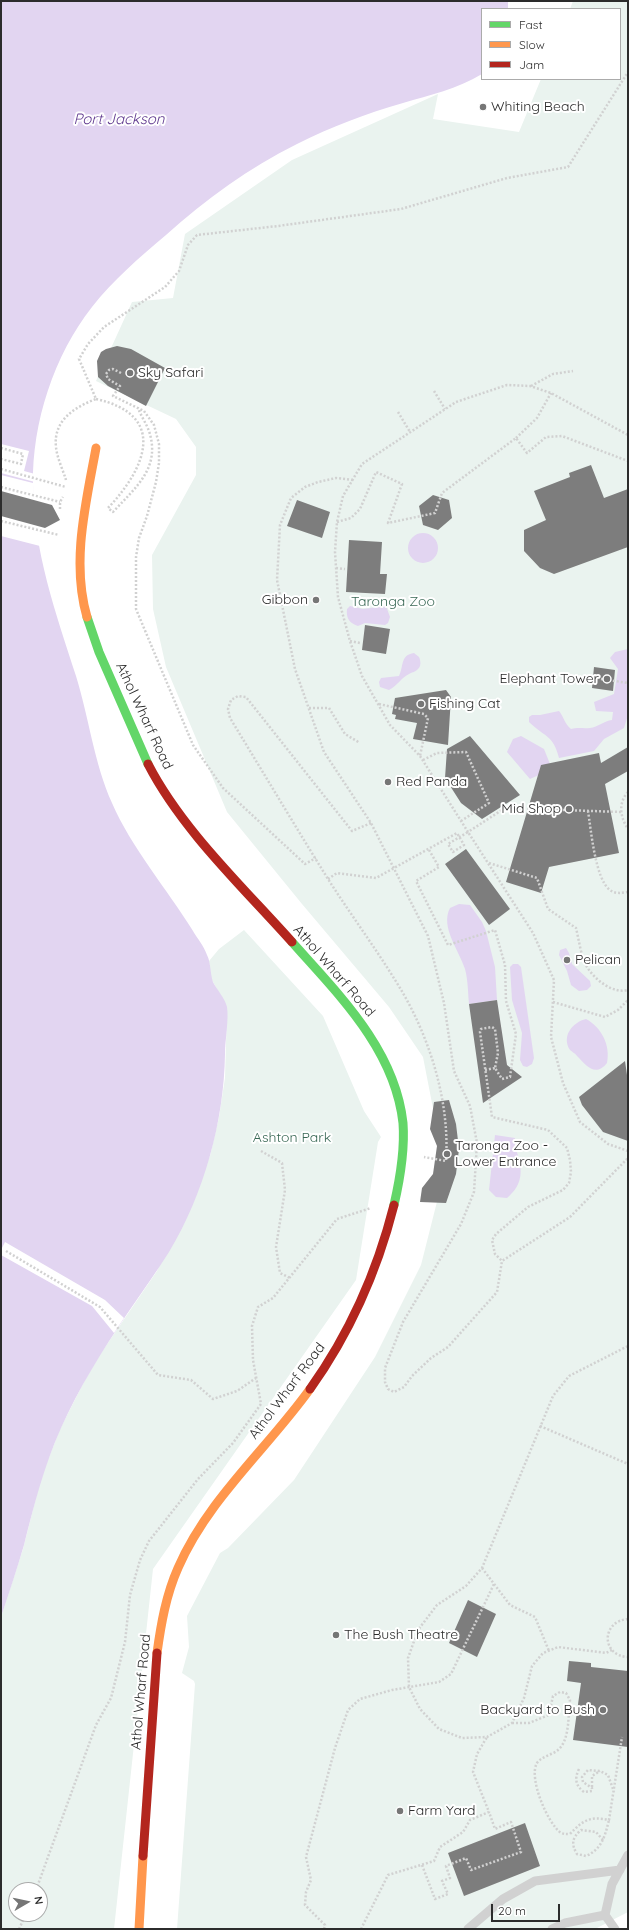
<!DOCTYPE html>
<style>
body{margin:0}
#map{position:relative;width:629px;height:1930px;overflow:hidden;background:#fff;font-family:Quicksand,sans-serif}
canvas{display:block}
.frame{position:absolute;inset:0;border:2px solid #2c2c2c;pointer-events:none}
.legend{position:absolute;left:481px;top:8px;width:140px;height:72px;box-sizing:border-box;background:#fff;border:1px solid #ababab;margin:0;padding:5px 7px;list-style:none;font-size:12px;color:#2c2c2c}
.legend li{display:flex;align-items:center;gap:8px;height:20px}
.legend b{width:20px;border:1px solid #ababab}
.north{position:absolute;left:8px;top:1882px;width:40px;height:40px;box-sizing:border-box;background:#fff;border:1px solid #ababab;border-radius:50%;rotate:81deg;font-size:11px;font-weight:700;line-height:16px;text-align:center;color:#2c2c2c}
.north::after{content:'';display:block;margin:auto;width:14px;height:18px;background:#767676;clip-path:polygon(50% 0,100% 100%,50% 72%,0 100%)}
.scale{position:absolute;left:491px;top:1904px;width:69px;height:18px;box-sizing:border-box;border:2px solid #2c2c2c;border-top:0;padding-left:5px;font-size:12px;line-height:14px;white-space:nowrap;color:#2c2c2c;-webkit-text-stroke:3px #fff;paint-order:stroke}
</style>
<div id="map">
<canvas width="629" height="1930"></canvas>
<div class="frame"></div>
<ul class="legend">
<li><b style="height:5px;background:#63d668"></b>Fast</li>
<li><b style="height:5px;background:#ff974d"></b>Slow</li>
<li><b style="height:5px;background:#b3261e"></b>Jam</li>
</ul>
<div class="north">N</div>
<div class="scale">20 m</div>
</div>
<script>
const context = document.querySelector('canvas').getContext('2d');
context.lineJoin = 'round';
function paint(path, color) {
  context.fillStyle = color;
  context.fill(path, 'evenodd');
}
function strokePath(path, color, width, dash) {
  context.strokeStyle = color;
  context.lineWidth = width;
  context.lineCap = dash ? 'butt' : 'round';
  context.setLineDash(dash || []);
  context.stroke(path);
}
function drawText(font, color, halo, rows, align = 'center') {
  context.font = font + ' Quicksand,sans-serif';
  context.lineWidth = 4;
  context.setLineDash([]);
  context.textBaseline = 'middle';
  context.strokeStyle = halo;
  context.fillStyle = color;
  for (const [text, x, y, turn = 0] of rows) {
    context.save();
    context.translate(x, y);
    context.rotate((+turn || 0) * Math.PI / 180);
    context.textAlign = isNaN(turn) ? turn : align;
    if (halo) context.strokeText(text, 0, 0);
    context.fillText(text, 0, 0);
    context.restore();
  }
}
paint(new Path2D(`
 M573,1H628V1912L595,1929H177L195,1684L194,1681L182,1673L189,1647L187,1616L220,1553L228,1548L294,1480L375,1357L421,1265L445,1170L423,1057L389,1007L302,904L227,812L166,667L153,609L152,555L196,475V447L176,419L96,381L132,302L173,298L185,234L292,160L438,94L433,119L519,132L541,79H620V9H570Z
 M244,930L323,1016L364,1111L381,1137L378,1142L356,1280L153,1569L114,1929H1V1617L23,1549L41,1478L60,1429L85,1380L99,1356L157,1271L210,1156L219,1117L225,1078L227,1008L211,978L209,961L219,949ZM16,1890H40V1914H16Z`), '#eaf3ef');
paint(new Path2D(`
 M1,1H508V9H482V74C457,89 430,95 403,103C367,113 331,127 297,144C249,168 206,199 166,235C140,257 113,280 92,307C54,355 32,423 33,484C33,549 56,614 76,676C89,718 94,763 112,803C131,847 167,889 193,931C197,938 204,946 207,955C211,963 210,973 213,982C217,990 225,998 227,1007C229,1019 225,1041 225,1054C224,1122 204,1194 169,1252C156,1273 141,1293 127,1314C102,1351 79,1388 61,1428C44,1466 34,1505 24,1545C17,1569 9,1593 1,1617Z
 M408 548a15 15 0 1 1 30 0a15 15 0 1 1-30 0Z
 M350,606L363,609L386,606L390,617L388,623L385,625L365,623L358,626C349,623 346,618 347,609Z
 M628,649V715L624,728L604,739L594,751L559,758C553,734 544,737 529,722V717L532,715H540L559,711C564,717 564,723 571,729C579,727 583,729 590,728C598,727 604,721 612,720L613,712L596,711L594,702L614,694L618,669L610,658L615,652Z
 M414,653L419,657C420,659 421,663 420,666C418,671 413,672 409,674C402,677 397,686 389,690L380,687L379,682L381,678L399,676C404,666 400,655 414,653Z
 M521,736L544,749L552,769L530,779L507,752L513,739Z
 M459,904L470,905L482,922L486,931L495,967L497,1000L469,1004C468,993 468,980 465,969C459,950 440,927 450,908Z
 M566,948L569,953L572,964L590,981L591,986L587,990L579,991L571,985L567,971L559,955L560,950Z
 M513,964H518L521,967L534,1058L532,1064L527,1067L523,1066L520,1060L522,1033L512,1000L510,967Z
 M586,1019C601,1027 611,1045 607,1063C595,1078 586,1065 577,1056C575,1053 572,1052 570,1050C561,1036 573,1022 586,1019Z
 M495,1135L515,1138C514,1150 517,1150 519,1159C523,1176 520,1187 507,1198L496,1197L489,1190Z`), '#e2d5f1');
paint(new Path2D(`
 M1,444L29,451L24,471L35,474V482L1,473Z
 M1,475L33,483L35,519L40,546L1,536Z
 M5,1242L105,1300L124,1318L114,1333L92,1306L1,1255V1250Z`), '#fff');
paint(new Path2D(`
 M117,346L131,349L165,368L146,406L108,386L98,377L97,361L101,352L106,349Z
 M591,465L604,498L628,489V547L554,574L540,568L524,551V530L546,520L534,491L570,477L569,473Z
 M1,491L52,505L60,520L45,528L1,516Z
 M433,495L449,500L452,518L438,530L423,525L419,506Z
 M297,500L330,512L322,538L287,526Z
 M349,540L382,542L380,574H387L385,594L346,592Z
 M365,625L390,629L386,654L362,650Z
 M594,667L615,670L613,691L592,688Z
 M446,690L451,697L448,745L413,739L417,723L395,719L396,715L392,714L395,698Z
 M470,736L520,795L482,819L461,803L445,778L447,749Z
 M628,747V771L605,784L619,853L549,867L541,893L506,882L541,765L599,753L601,763Z
 M466,849L510,909L489,925L445,864Z
 M497,1000L507,1065L522,1077L483,1103L469,1004Z
 M625,1061L628,1082V1141L603,1132L582,1105L579,1097Z
 M449,1100L456,1124L459,1149L456,1174L446,1203L420,1202L422,1188L433,1174L437,1146L430,1129L434,1102Z
 M468,1600L496,1614L477,1657L449,1643Z
 M569,1661L591,1663V1667L628,1671V1747L573,1740L581,1683L567,1681Z
 M525,1823L540,1866L464,1896L448,1853Z`), '#7d7d7d');
strokePath(new Path2D(`
 M121,373L113,369L109,370L106,374L108,379L120,386L113,396L144,411L154,425L159,444V463L156,482L147,516L139,538L136,557V609L193,745L223,788L305,864L316,858
 M531,386L553,374L573,371
 M434,391L445,409
 M96,399C168,415 146,468 108,508L113,512C136,487 161,468 149,431C146,423 141,416 138,408
 M398,412L410,432
 M516,438L537,418L551,393
 M1,448L23,454L21,464L1,459
 M1,469L66,487
 M66,480C63,470 57,458 56,447C53,420 75,407 96,399L79,359L88,344L104,327L165,287L179,271L188,245L197,235L278,226L401,209L507,178L568,167L628,72
 M353,480L336,478L318,482L305,487L291,498L280,525L277,580L295,669L324,752L371,823L428,936L444,1003L454,1071L470,1106L477,1143L474,1192L461,1224L403,1322L385,1368V1382L388,1389L394,1392L404,1387L412,1376L431,1358L448,1347L497,1292L502,1261
 M1,487L60,502
 M60,509V502L63,497
 M1,521L59,535
 M337,522L351,518L360,509L376,472L402,484L388,523L435,513L442,493L516,438L527,453L546,437L562,436L628,461
 M336,568L345,569
 M350,641L360,643
 M601,679L628,683
 M379,704L424,714L428,718L420,756
 M309,708H329L345,734L360,743
 M423,760L437,753L466,752L489,803L461,821
 M628,792C618,803 620,817 628,829
 M588,811C591,829 595,879 610,890C615,894 621,893 628,892
 M621,812L505,808L468,832L420,756L390,725L362,676L350,641L338,597L335,552L337,522L343,496L362,464L456,402L507,385L530,386L551,393L628,435
 M371,823L352,831L246,697L238,696L231,700L228,709L230,718C263,772 295,826 328,879C351,915 377,950 400,988C430,1038 450,1102 446,1161L424,1157
 M429,850L439,867L416,881L448,945L495,930L505,965L506,1001L516,1034L510,1077L502,1079L495,1068L498,1053L495,1029L492,1027L481,1029L480,1032L492,1117L548,1130L567,1148L570,1160L571,1172L569,1183L563,1190L528,1207L496,1234L492,1240L495,1254L502,1261L570,1217L628,1158
 M489,863L537,878L548,909L576,928C579,940 581,957 587,967C595,980 613,994 628,990
 M328,879L337,873L376,878L457,833L464,845L453,852L448,844L468,832L533,933L554,980L551,1037L563,1083L580,1122L608,1144L628,1151
 M553,1002L605,1017L618,1010L628,1000
 M485,1070L495,1068
 M261,1151L282,1163L285,1190L276,1247L280,1273L290,1278
 M6,1251L100,1307L158,1375L191,1380L213,1399L237,1391L256,1378
 M540,1426L628,1464
 M482,1568L510,1605L535,1617L549,1651
 M628,1619C601,1621 601,1656 628,1657
 M612,1650L606,1653L558,1647L543,1653L532,1666L524,1698L512,1723L487,1737L462,1738L439,1729L420,1709L409,1687L408,1658L418,1630L437,1605L466,1586L482,1568L553,1396L569,1376L628,1346
 M512,1723H529L549,1715L553,1696L560,1692L566,1693L570,1700C568,1715 570,1740 558,1750C552,1755 542,1756 537,1763C528,1778 548,1824 561,1833C564,1834 566,1834 570,1834C583,1820 590,1816 609,1820L622,1737
 M579,1769C574,1779 576,1786 584,1792L592,1791V1788L583,1782L582,1777L588,1770L600,1771L608,1775L614,1792
 M592,1787V1776L600,1771
 M603,1840L596,1832L581,1830C572,1838 571,1844 577,1854L586,1856C602,1849 605,1836 609,1820
 M422,1865L435,1899L448,1894L442,1881L450,1878L446,1866L466,1858L471,1870L521,1852L511,1822L495,1829L489,1812
 M36,1890L96,1725L111,1698L125,1642L130,1595L140,1560L149,1541L198,1479L233,1443L261,1404L253,1360L252,1326L258,1307L273,1298L337,1219L371,1208
 M19,1929L26,1914
 M324,1929L325,1925L305,1905L306,1892L311,1880L306,1857L335,1748L348,1710L360,1699L392,1690L439,1682L451,1674L494,1584
 M361,1929L388,1875L434,1861L440,1847L463,1832L470,1820L489,1812L473,1772L477,1754L487,1737`), '#d1d1d1', 2.5, [2, 2]);
strokePath(new Path2D(`
 M605,1915L612,1884L628,1855
 M468,1929L503,1899L535,1881L620,1870
 M552,1929L565,1923L605,1915L615,1929`), '#d1d1d1', 9);
strokePath(new Path2D(`
 M87,617L99,652L148,764
 M292,942C338,994 395,1049 403,1123C405,1150 400,1179 394,1205`), '#63d668', 9);
strokePath(new Path2D(`
 M87,617C71,562 86,503 96,448
 M157,1653C161,1624 166,1595 178,1568C208,1499 267,1449 310,1389
 M139,1929L143,1856`), '#ff974d', 9);
strokePath(new Path2D(`
 M148,764C182,830 243,887 292,942
 M310,1389C350,1333 377,1272 394,1205
 M143,1856L157,1653`), '#b3261e', 9);
for (const [x, y, r, color] of [
 [483,107,4,"#767676"],
 [130,373,4,"#767676"],
 [316,600,4,"#767676"],
 [607,679,4,"#767676"],
 [421,704,4,"#767676"],
 [388,782,4,"#767676"],
 [569,809,4,"#767676"],
 [567,960,4,"#767676"],
 [447,1154,4,"#767676"],
 [336,1635,4,"#767676"],
 [603,1710,4,"#767676"],
 [400,1811,4,"#767676"]
]) {
  const dot = new Path2D();
  dot.arc(x, y, r, 0, 2 * Math.PI);
  context.fillStyle = color;
  context.fill(dot);
  strokePath(dot, '#fff', 1.5);
}
drawText('14px', '#2c2c2c', '#fff', [
 ["Whiting Beach",491,107],
 ["Sky Safari",138,373],
 ["Gibbon",308,600,"right"],
 ["Elephant Tower",599,679,"right"],
 ["Fishing Cat",429,704],
 ["Red Panda",396,782],
 ["Mid Shop",561,809,"right"],
 ["Pelican",575,960],
 ["Taronga Zoo -",455,1146],
 ["Lower Entrance",455,1162],
 ["The Bush Theatre",344,1635],
 ["Backyard to Bush",595,1710,"right"],
 ["Farm Yard",408,1811]
], 'left');
drawText('14px', '#396855', '#fff', [
 ["Taronga Zoo",393,602],
 ["Ashton Park",292,1138]
]);
drawText('14px', '#2c2c2c', '#fff', [
 ["Athol Wharf Road",144,716,65],
 ["Athol Wharf Road",334,971,49],
 ["Athol Wharf Road",287,1391,-53],
 ["Athol Wharf Road",141,1692,-85]
]);
drawText('italic 15px', '#60398f', '#fff', [
 ["Port Jackson",119,119]
]);
</script>
